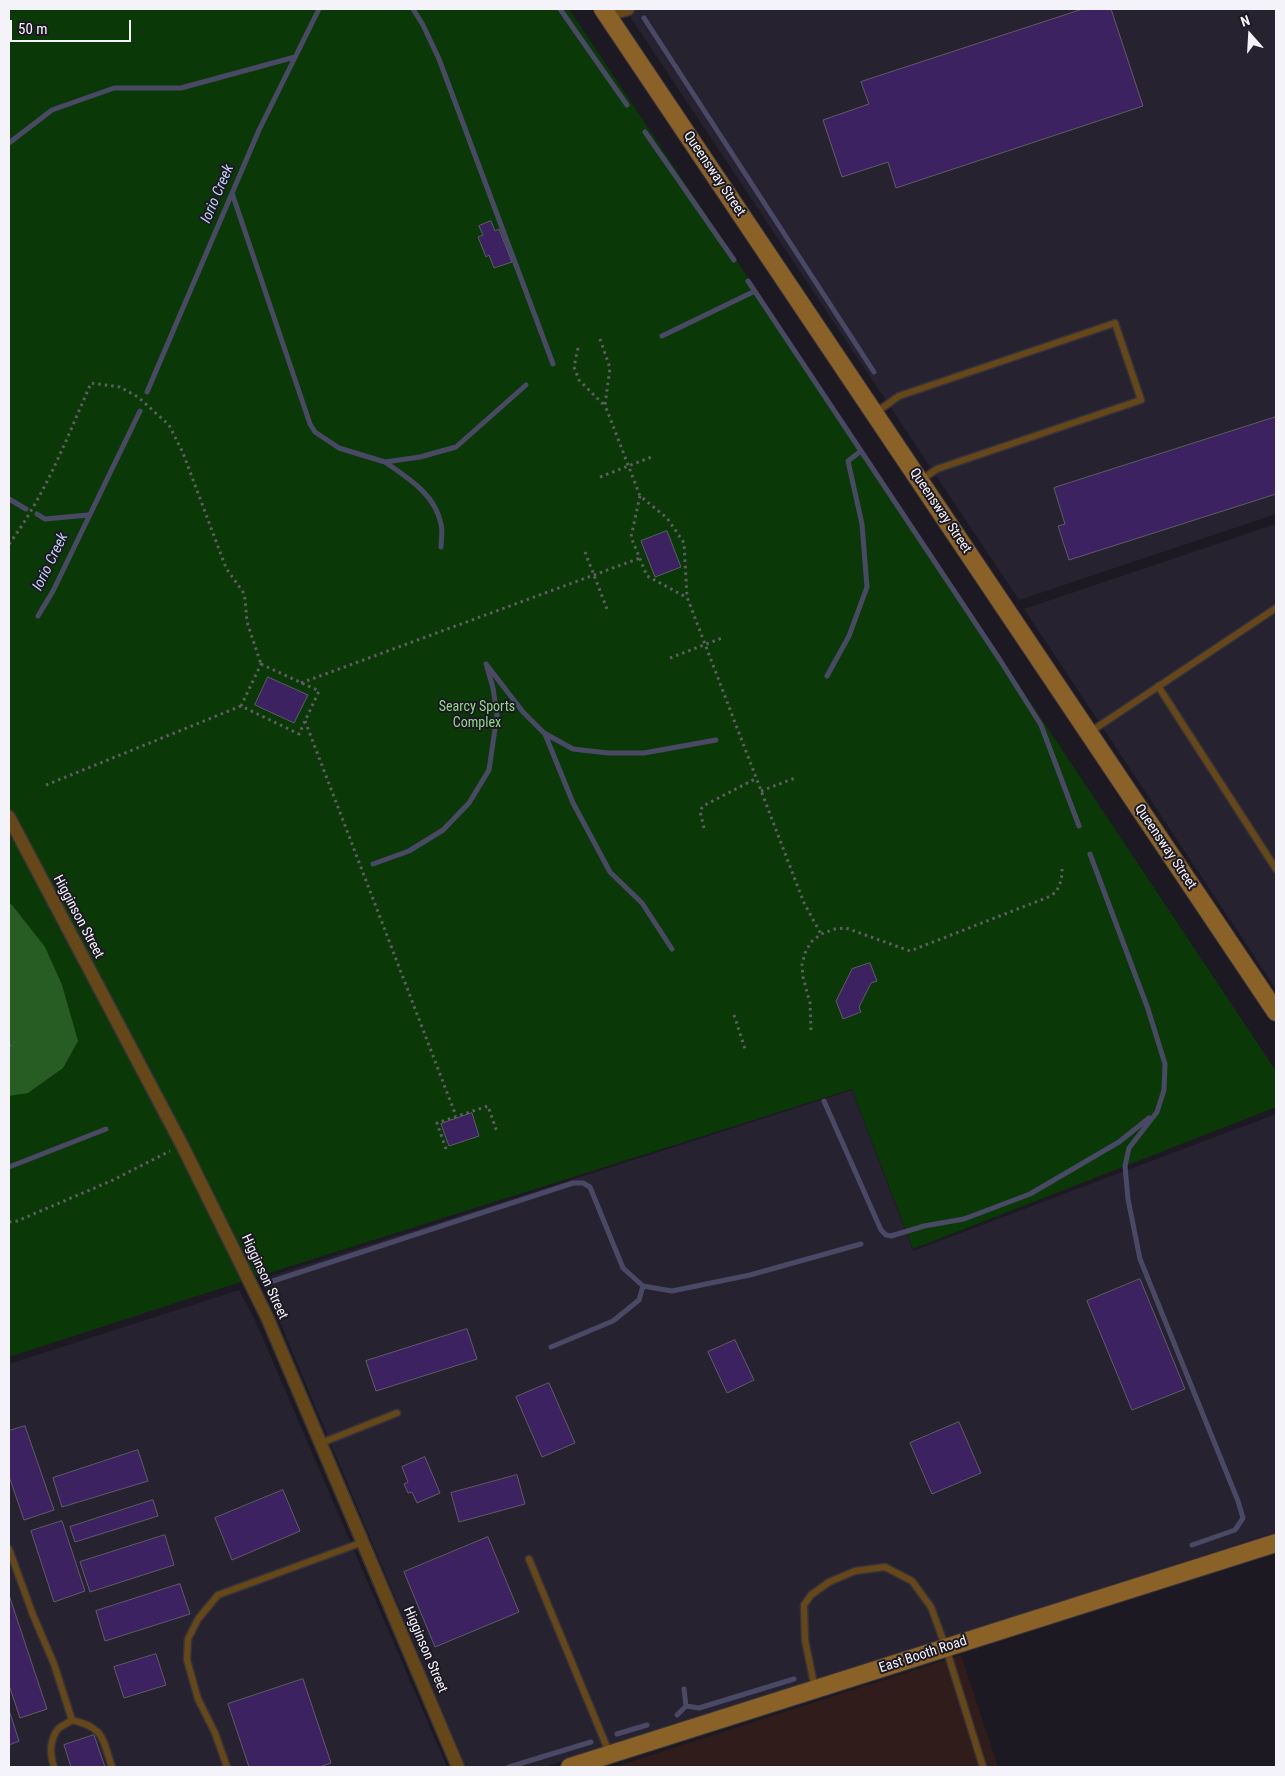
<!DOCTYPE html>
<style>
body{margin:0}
#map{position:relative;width:1285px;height:1776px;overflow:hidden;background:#1c1922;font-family:"Roboto Condensed",sans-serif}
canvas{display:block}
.frame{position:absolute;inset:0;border:10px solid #f5f3fa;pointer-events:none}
.north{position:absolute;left:1225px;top:10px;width:50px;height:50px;-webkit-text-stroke:4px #1c1922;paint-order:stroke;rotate:341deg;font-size:14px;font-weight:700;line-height:20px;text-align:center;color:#f5f3fa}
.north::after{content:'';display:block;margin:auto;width:18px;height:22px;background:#f5f3fa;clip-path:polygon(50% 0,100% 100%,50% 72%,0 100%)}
.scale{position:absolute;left:10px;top:20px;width:121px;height:22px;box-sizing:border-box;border:2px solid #f5f3fa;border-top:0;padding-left:6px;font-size:15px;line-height:18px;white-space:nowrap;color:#f5f3fa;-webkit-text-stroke:4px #1c1922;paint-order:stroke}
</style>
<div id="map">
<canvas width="1285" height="1776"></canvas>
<div class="frame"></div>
<div class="north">N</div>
<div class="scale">50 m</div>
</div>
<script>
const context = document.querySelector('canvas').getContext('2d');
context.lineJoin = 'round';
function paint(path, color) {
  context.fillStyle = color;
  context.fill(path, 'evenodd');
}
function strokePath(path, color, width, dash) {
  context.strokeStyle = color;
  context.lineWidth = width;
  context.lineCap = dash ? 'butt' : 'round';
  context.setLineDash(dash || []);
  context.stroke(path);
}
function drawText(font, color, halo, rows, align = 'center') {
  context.font = font + ' "Roboto Condensed",sans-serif';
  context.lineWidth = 4;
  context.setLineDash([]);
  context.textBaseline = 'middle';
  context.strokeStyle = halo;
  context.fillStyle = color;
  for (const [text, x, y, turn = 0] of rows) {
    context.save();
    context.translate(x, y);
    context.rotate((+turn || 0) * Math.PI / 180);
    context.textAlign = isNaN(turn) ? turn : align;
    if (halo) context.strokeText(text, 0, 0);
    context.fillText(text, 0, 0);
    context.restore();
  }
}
paint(new Path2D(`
 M625,9H1276V514L1019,600Z
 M1276,524V989L1024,609Z
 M852,1090L913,1251L1276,1114V1532L545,1767H466L262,1279Z
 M239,1290L255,1320L447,1767H9V1364Z`), '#272230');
paint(new Path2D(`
 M961,1655L998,1767H614Z`), '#2f1c1b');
paint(new Path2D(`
 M9,9H569L1276,1071V1107L913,1249L852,1089L231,1285L9,1357Z`), '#0a3907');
paint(new Path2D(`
 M9,903L12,905L45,947L62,985L78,1041L63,1068L28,1093L9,1096Z`), '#275d22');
strokePath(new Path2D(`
 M413,9L423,25L439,59L553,364
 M560,9L627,105
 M644,18L874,372
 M645,132L734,260
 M9,143L52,110L114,88H181L295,57
 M232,193L310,424L315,432L339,448L385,462L420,457L456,447L526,385
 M748,281L1000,660L1041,725L1079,826
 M662,336L755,291
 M147,392L259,130L319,9
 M385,462C408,478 435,494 441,524C443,531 441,540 441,547
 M9,499L26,509
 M37,514L45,519L88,515
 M38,616L53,591L140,411
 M486,664L523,712L544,733L573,749L608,753H644L716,740
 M827,676L849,636L867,587L862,524L848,461L861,451
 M545,734L573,803L610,872L642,903L672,949
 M1090,854L1148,1009L1165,1064L1164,1090L1157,1112L1129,1148L1125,1166L1128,1199L1140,1259L1238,1501L1243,1518L1235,1530L1192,1545
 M373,864L409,851L443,830L469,803L489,770L497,715L493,688L487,667
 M824,1101L881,1230L886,1235L891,1236L924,1226L964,1219L1030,1194L1119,1142L1149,1118
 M9,1167L106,1129
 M270,1282L573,1183H583L590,1187L623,1268L643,1286L672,1291L750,1275L861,1244
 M551,1347L613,1321L639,1300L643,1286
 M684,1689L686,1706
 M677,1715L686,1706L699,1708L794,1679
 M617,1734L647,1725
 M509,1767L591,1742`), '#4a4965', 5);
const building = new Path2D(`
 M1083,9H1111L1143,106L896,188L888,162L842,177L823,120L869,104L861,82Z
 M491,221L495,231L499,229L512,262L494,268L489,255L486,257L478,237L483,235L479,226Z
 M1276,417V494L1069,560L1058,526L1065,524L1054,488Z
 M667,531L681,567L655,577L641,541Z
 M268,677L308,695L294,723L255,705Z
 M870,963L877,981L871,983L859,1007L861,1012L843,1019L836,1001L852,969Z
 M472,1113L479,1136L449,1146L441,1124Z
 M1140,1279L1185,1389L1132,1410L1087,1301Z
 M467,1329L477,1359L376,1391L366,1361Z
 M735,1340L754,1380L727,1393L708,1352Z
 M549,1383L575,1443L542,1457L516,1397Z
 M959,1422L981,1473L932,1494L910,1443Z
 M25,1426L54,1510L24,1520L9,1476V1431Z
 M138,1450L148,1481L62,1507L53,1478Z
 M425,1457L440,1493L417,1503L412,1492L408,1493L404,1484L408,1482L402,1467Z
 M517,1475L525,1504L459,1522L451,1493Z
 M283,1490L300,1531L232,1560L215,1518Z
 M153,1500L158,1516L75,1542L70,1527Z
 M62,1521L85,1591L54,1602L31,1531Z
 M165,1535L174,1565L90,1592L80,1562Z
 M488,1537L519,1612L435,1647L404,1572Z
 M180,1584L190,1614L105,1641L96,1611Z
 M9,1595L47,1709L20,1718L9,1685Z
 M156,1654L166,1685L124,1698L114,1667Z
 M303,1679L331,1763L319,1767H249L228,1704Z
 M9,1710L19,1741L9,1745Z
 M94,1735L105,1767H71L64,1745Z`);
paint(building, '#3c2260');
strokePath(building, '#5e5b65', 1);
const lane = new Path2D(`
 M875,413L899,396L1115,323L1141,400L937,469L921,480
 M1158,686L1276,869
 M1090,732L1276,608
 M321,1443L397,1413
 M9,1549L33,1615L54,1664L72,1720
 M529,1559L609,1752
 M815,1689L805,1640L804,1605L811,1595L829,1582L855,1571L885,1567L912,1581L931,1607L946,1648L983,1767
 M54,1767C50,1755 49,1741 58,1729C61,1726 68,1723 72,1720C105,1728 102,1738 112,1767
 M227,1767L215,1733L198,1699L187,1660L188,1639L198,1619L218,1595L363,1542`);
const street = new Path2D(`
 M607,15L628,9
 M9,817L182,1145L267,1317L458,1767`);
const secondary = new Path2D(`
 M603,9L1276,1012
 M570,1767L1276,1543`);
strokePath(lane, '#36333c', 9);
strokePath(street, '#36333c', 15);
strokePath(secondary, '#36333c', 20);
strokePath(new Path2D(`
 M600,339L610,368L605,405L640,496L667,518L684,543L687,597L804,903L821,934
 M578,348L574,367L579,380L604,405
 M600,477L654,456
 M640,496L631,537L647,576L686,597
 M9,544C45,496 67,438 91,383L120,387L138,397L169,425L183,453L226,568L243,592L245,599L247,622L261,664
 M585,552L607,609
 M670,658L722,638
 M261,664L319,691L299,734L241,706Z
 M301,683L640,558
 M305,721L456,1116
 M46,785L241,706
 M761,791L795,778
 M704,828L700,811L703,806L757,778
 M734,1015L746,1052
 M811,1030L810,1003L803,977L802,965L805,953L811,942L821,934L835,929L846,928L910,951L1051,896C1060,889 1062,880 1062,869
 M9,1046L11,1045
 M446,1149L437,1123L488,1106L497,1132
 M9,1222L17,1221L111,1181L170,1151`), '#5f5c64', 3, [2.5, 4]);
strokePath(lane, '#664718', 6);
strokePath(street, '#664718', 12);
strokePath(secondary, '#8a6228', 18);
drawText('14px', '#f5f3fa', '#1c1922', [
 ["Queensway Street",714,174,56],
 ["Queensway Street",940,511,56],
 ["Queensway Street",1165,847,56],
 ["Higginson Street",78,917,62],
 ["Higginson Street",264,1277,65],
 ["Higginson Street",425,1650,67],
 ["East Booth Road",923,1655,-18]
]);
drawText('14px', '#8dd985', '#1c1922', [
 ["Searcy Sports",477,707],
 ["Complex",477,723]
]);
drawText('italic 15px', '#bcd0f4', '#1c1922', [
 ["Iorio Creek",218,194,-67],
 ["Iorio Creek",51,562,-64]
]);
</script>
